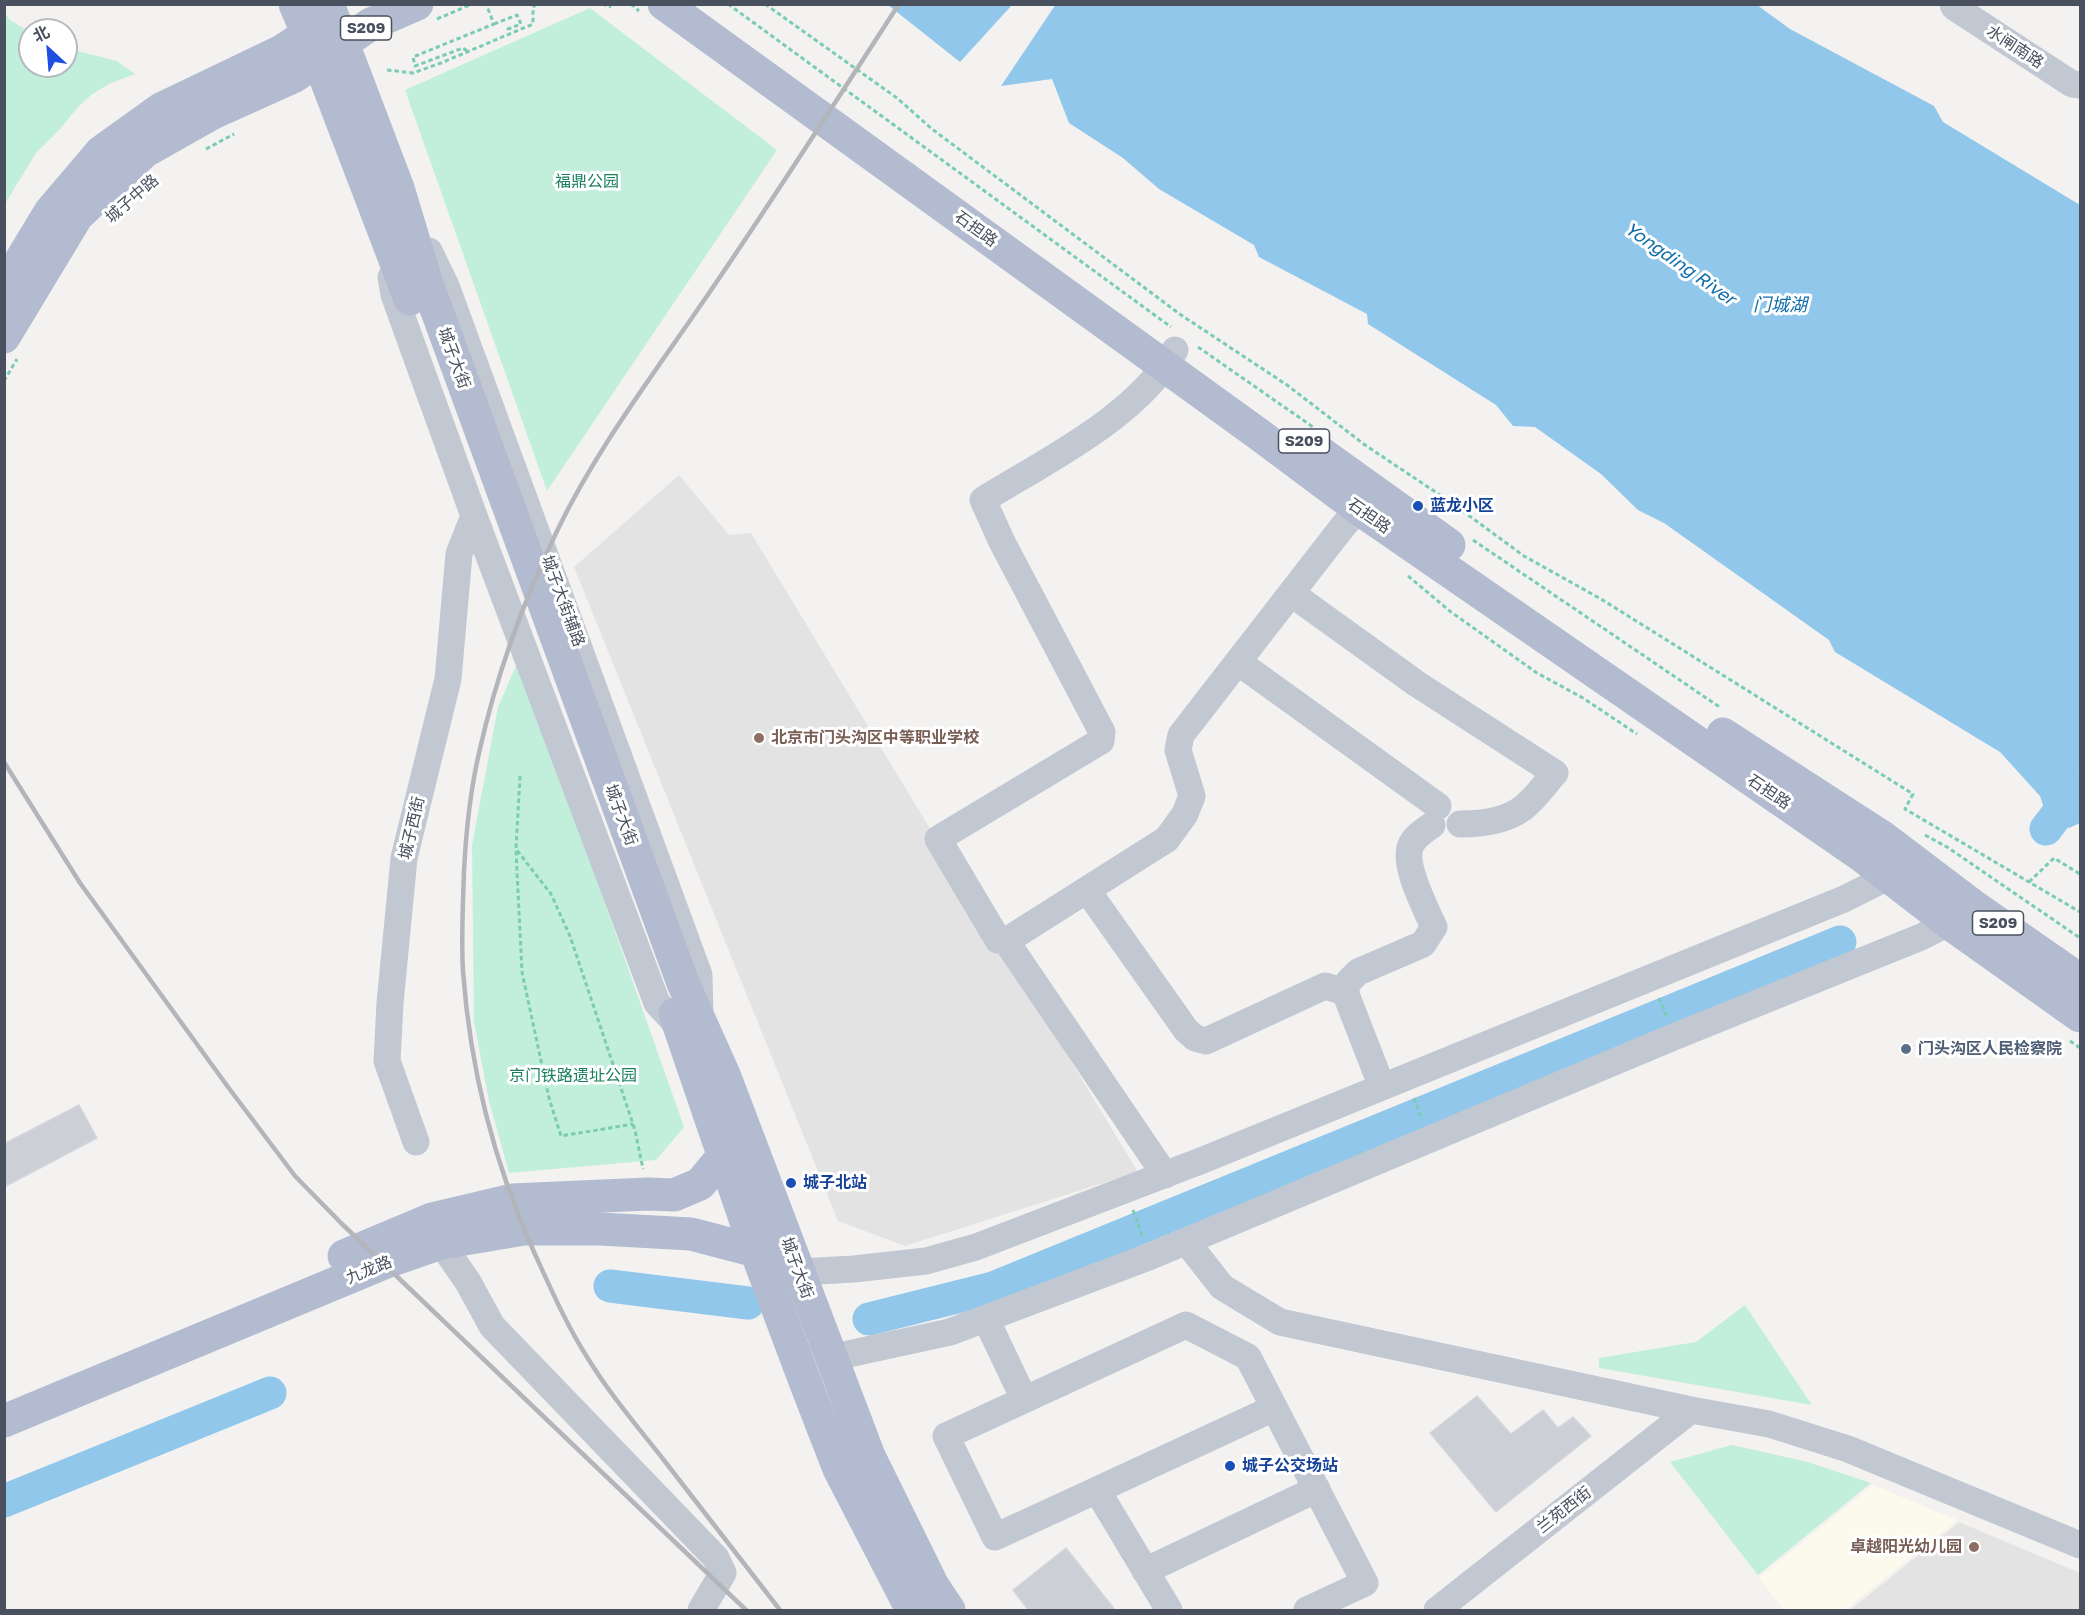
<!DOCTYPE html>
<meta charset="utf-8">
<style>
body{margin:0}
#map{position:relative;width:2085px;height:1615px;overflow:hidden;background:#f3f2f1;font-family:"Golos Text","Noto Sans SC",sans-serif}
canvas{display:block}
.frame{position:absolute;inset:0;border:6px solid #49505e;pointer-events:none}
.north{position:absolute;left:18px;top:18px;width:60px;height:60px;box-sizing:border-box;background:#fff;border:2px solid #b6b9bf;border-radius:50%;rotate:334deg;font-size:16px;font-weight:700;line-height:24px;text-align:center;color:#49505e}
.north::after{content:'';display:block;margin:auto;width:21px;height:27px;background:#1e4fe0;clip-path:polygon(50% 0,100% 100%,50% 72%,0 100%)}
</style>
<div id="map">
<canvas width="2085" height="1615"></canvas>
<div class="frame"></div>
<div class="north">北</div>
</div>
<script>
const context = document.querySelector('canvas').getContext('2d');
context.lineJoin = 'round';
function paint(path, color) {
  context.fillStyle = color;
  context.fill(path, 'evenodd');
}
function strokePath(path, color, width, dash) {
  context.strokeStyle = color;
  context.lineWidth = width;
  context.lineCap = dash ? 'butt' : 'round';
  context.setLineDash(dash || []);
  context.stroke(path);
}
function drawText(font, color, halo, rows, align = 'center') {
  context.font = font + ' "Golos Text","Noto Sans SC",sans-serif';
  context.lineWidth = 6;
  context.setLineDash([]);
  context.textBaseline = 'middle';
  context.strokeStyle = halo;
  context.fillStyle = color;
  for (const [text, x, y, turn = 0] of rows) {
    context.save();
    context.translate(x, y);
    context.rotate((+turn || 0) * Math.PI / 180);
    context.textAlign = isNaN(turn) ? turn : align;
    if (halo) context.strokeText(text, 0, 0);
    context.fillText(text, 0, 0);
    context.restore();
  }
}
paint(new Path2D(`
 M1873,1485L1957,1520L1845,1610H1784L1759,1578Z`), '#fcfaec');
paint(new Path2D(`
 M679,475L729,535L751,533L1138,1172L905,1246L838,1221L574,567Z
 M1959,1522L2080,1573V1608L2077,1610H1850Z`), '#e4e3e3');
paint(new Path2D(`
 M590,8L777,150L547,491L405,90Z
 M4,12L10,20L30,32V66H66V48L117,61L135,74L109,84L91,95L78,107L61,128L36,153L5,204Z
 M519,659L684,1127L656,1160L509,1173L489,1101L474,1022L472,845L498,707Z
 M1745,1305L1812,1405L1599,1368V1358L1696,1342Z
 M1732,1445L1808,1462L1871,1483L1758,1575L1670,1462Z`), '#c2efdb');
paint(new Path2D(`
 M1056,4L1757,5L1790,29L1934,106L1943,122L2080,205V823L2069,828L2045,811L2040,796L2000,752L1835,652L1829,640L1664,523L1638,510L1601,474L1535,427L1513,426L1496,405L1368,324L1367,314L1259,257L1254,245L1159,189L1123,158L1069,123L1052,79L1001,86Z
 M888,5H1012L960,62Z`), '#90c7ea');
strokePath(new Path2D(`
 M2046,829L2080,784
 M610,1286L748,1303
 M869,1319L993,1288L1840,942
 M4,1501L270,1393`), '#90c7ea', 33);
const building = new Path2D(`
 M79,1105L97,1138L4,1187V1144Z
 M1477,1396L1511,1434L1543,1410L1558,1428L1573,1417L1591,1436L1496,1512L1430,1433Z
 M1066,1548L1116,1611H1029L1013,1590Z`);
paint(building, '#cdcfd6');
strokePath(building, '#d5d6dc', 1.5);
strokePath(new Path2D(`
 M602,4L611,7
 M631,4L639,11
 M728,4L1171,327
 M765,4L897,98L932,129L1181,315L1287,385L1365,445L1449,501L1524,556L1601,599L1913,794L1905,809L2080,912
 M437,19L472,4
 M494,24L517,15L521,24L508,29L509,33
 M467,51L463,48L415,66L413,57L494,24L486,4
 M387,70L413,73L441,63L533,24V9L535,4
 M206,149L234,134
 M1198,347L1313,427
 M4,381L17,359
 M1473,540L1721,708
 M1408,576L1451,612L1537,673L1583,698L1637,734
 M520,776L516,849L551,894L570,936L635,1130L643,1169
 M1925,835L1947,847L2080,938
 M516,851L522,972L549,1098L561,1136L633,1124
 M2029,882L2054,858L2080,874
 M1659,998L1667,1017
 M2070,1041L2080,1048
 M1414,1098L1422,1120
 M1133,1210L1142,1235`), '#7accb3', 3, [4.5, 3]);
strokePath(new Path2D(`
 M1953,4L1954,7L2072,84L2080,85
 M429,251L446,286L699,975L700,1015
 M391,277L394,295L474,516L657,1003L681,1029
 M1175,350C1137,417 1047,460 983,500L1002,542L1102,732L1101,741L938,839L998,940L1006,941L1167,839L1185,814L1192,796L1178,750L1181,735L1344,525L1359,509
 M1292,594L1417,684L1555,773C1545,784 1535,799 1523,808C1506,821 1482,824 1460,824
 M1238,662L1438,806
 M1087,890L1186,1030L1195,1038L1206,1041L1325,986L1345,992
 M1006,941L1165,1175
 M1382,1087L1345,992L1349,981L1358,972L1423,944L1434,927C1426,909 1402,864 1411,845C1415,836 1424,831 1432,825
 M416,1142L387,1061L390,1003L404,858L448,679L459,554L474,516
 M1186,1241L1222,1287L1280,1322L1691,1410L1769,1424L1848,1449L2080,1545
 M441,1243L468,1282L492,1326L716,1558L723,1573L701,1610
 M799,1272L854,1269L926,1261L976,1247L1203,1160L1844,899L1906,868
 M986,1319L1024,1399
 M830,1358L950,1332L1151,1256L1676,1036L1921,937L1949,923L1962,912
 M1097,1490L1274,1408
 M1145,1571L1317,1489
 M1169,1610L1097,1490L995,1537L946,1436L1186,1325L1248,1357L1365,1583L1307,1610
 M1437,1610L1691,1410`), '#c2c8d2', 27);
strokePath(new Path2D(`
 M295,4L319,61L410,299
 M328,4L398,188L426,281L683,983L725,1077L869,1456L933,1586L949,1610
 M664,4L1257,433L1359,509L1862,856L1949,923L2080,1016
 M4,288L50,212L101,152L161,109L282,51L324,23
 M4,337L77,216L144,152L213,113L293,77L371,24L417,4
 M1318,451L1449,545
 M1723,734L1881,836L1972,905L2080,980
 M675,1014L756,1251L806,1384L839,1469L912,1610
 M344,1256L432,1219L512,1200L648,1194L674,1195L700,1184L724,1155
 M4,1421L384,1263L441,1243L524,1229H600L691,1234L756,1251`), '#b2bbcf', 33);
strokePath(new Path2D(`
 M4,762L80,883L228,1087L295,1176L342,1224L746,1610
 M780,1610C741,1560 702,1509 663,1459C637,1426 609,1393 587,1357C566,1324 550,1287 534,1252C494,1163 470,1068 463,971C461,937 463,904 464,871C466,831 470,792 479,753C496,676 523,602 557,531C598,446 656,371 709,293C774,198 836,101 899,4`), '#b3b5bb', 4.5);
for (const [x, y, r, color] of [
 [1418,506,6,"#1a4fb4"],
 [759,738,6,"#8d6e63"],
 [1906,1049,6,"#5c6f8a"],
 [791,1183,6,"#1a4fb4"],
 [1230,1466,6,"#1a4fb4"],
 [1974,1547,6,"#8d6e63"]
]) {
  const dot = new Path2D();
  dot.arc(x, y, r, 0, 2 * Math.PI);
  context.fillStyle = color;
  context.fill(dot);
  strokePath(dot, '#fff', 2);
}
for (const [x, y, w] of [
 [366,28,51],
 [1304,441,51],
 [1998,923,51]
]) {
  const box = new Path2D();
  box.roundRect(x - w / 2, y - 12, w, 24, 4.5);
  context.fillStyle = '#fff';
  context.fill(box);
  strokePath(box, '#49505e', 1.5);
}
drawText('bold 15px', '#49505e', null, [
 ["S209",366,28],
 ["S209",1304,441],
 ["S209",1998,923]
]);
drawText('16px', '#49505e', '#fff', [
 ["水闸南路",2015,47,33],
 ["城子中路",132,199,-41],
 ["石担路",976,229,36],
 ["城子大街",454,358,70],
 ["石担路",1369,516,35],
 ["城子大街辅路",563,601,70],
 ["石担路",1769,792,34],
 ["城子大街",621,815,70],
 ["城子西街",412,828,-77],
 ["城子大街",797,1268,70],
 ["九龙路",369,1270,-22],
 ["兰苑西街",1564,1510,-38]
]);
drawText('16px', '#1a7f5f', '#fff', [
 ["福鼎公园",587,182],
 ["京门铁路遗址公园",573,1076]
]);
drawText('bold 16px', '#164399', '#fff', [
 ["蓝龙小区",1430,506],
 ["城子北站",803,1183],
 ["城子公交场站",1242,1466]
], 'left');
drawText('bold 16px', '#785e54', '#fff', [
 ["北京市门头沟区中等职业学校",771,738],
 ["卓越阳光幼儿园",1962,1547,"right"]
], 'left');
drawText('bold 16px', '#4e5e75', '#fff', [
 ["门头沟区人民检察院",1918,1049]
], 'left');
drawText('italic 18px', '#106eaa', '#fff', [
 ["Yongding River",1680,264,35],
 ["门城湖",1780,305]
]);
</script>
